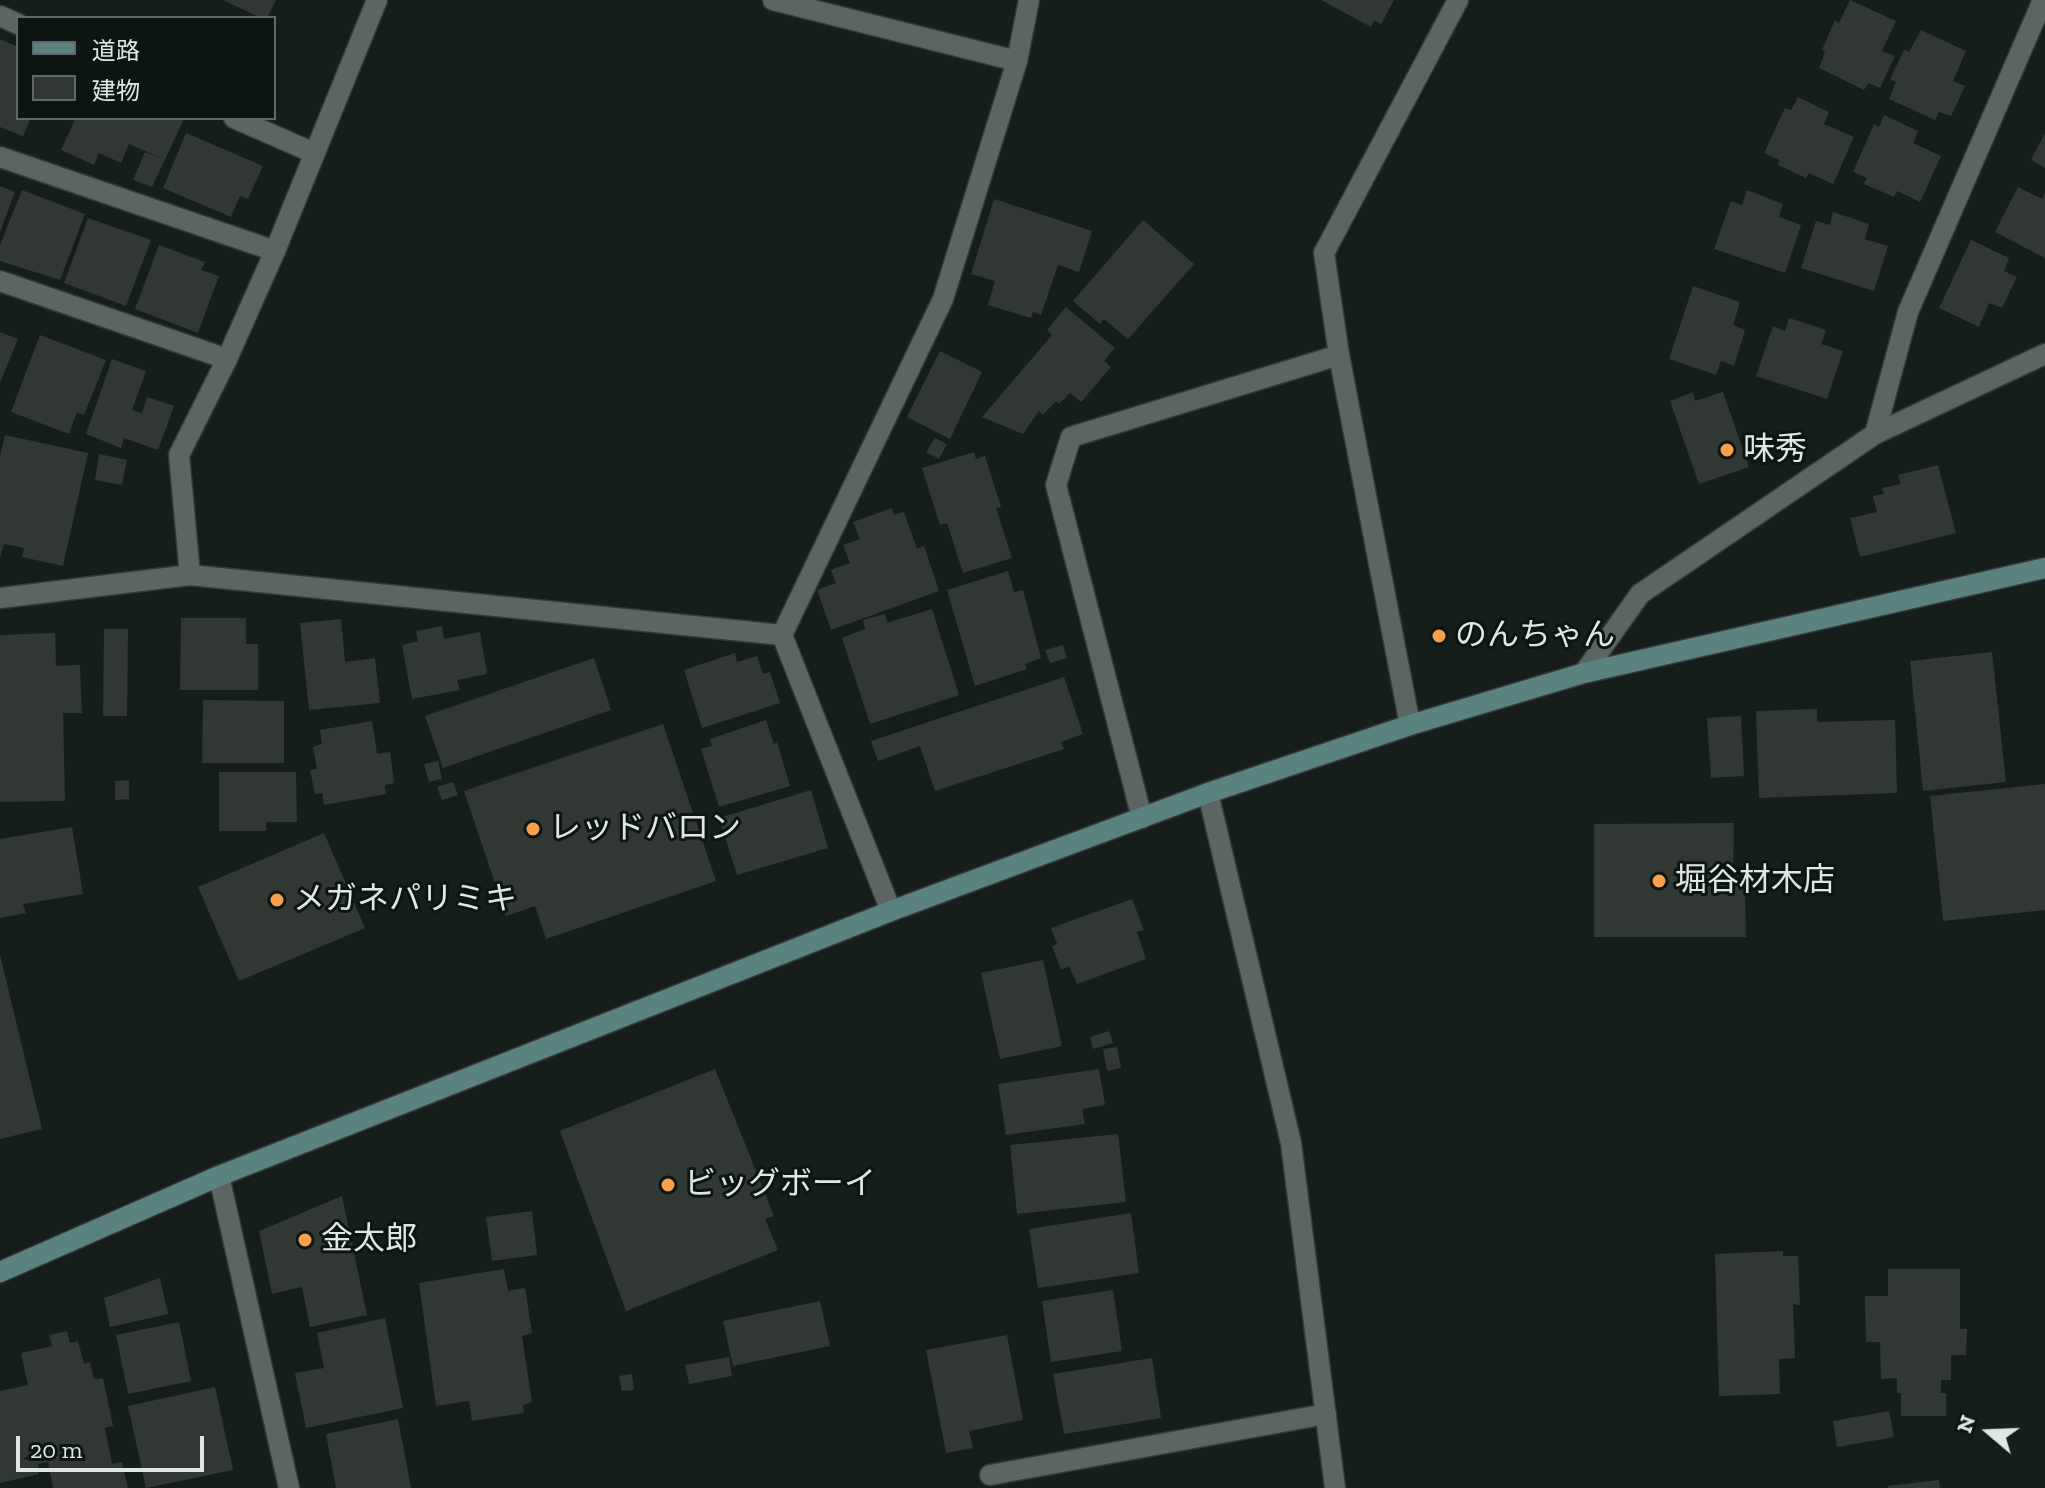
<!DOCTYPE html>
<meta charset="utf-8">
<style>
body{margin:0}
#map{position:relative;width:2045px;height:1488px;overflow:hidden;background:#161e1c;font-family:"Zilla Slab","Noto Sans JP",serif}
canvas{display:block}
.legend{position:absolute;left:16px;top:16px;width:260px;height:104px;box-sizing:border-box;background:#0d1513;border:2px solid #616967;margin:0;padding:10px 14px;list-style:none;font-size:24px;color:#e0e6e4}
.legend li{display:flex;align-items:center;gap:16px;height:40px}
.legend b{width:40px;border:2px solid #616967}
.north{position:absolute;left:1949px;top:1392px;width:80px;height:80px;-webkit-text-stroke:6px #0d1513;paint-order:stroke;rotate:289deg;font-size:22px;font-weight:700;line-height:32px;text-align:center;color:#e0e6e4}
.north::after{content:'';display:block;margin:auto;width:28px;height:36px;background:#e0e6e4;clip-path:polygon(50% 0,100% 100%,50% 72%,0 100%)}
.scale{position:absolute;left:16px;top:1436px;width:188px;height:36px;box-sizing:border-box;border:4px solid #e0e6e4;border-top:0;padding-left:10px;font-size:24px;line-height:28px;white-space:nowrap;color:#e0e6e4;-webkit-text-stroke:6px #0d1513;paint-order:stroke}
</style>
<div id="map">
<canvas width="2045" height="1488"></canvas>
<ul class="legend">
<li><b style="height:10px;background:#5a8281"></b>道路</li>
<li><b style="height:22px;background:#313833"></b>建物</li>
</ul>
<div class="north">N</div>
<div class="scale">20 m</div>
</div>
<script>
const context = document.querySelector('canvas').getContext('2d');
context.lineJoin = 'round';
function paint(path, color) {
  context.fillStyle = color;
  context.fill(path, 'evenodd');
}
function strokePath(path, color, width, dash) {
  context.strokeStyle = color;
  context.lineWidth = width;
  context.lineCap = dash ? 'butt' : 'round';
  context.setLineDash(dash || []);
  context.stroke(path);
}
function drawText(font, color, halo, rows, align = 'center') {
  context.font = font + ' "Zilla Slab","Noto Sans JP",serif';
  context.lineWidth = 6;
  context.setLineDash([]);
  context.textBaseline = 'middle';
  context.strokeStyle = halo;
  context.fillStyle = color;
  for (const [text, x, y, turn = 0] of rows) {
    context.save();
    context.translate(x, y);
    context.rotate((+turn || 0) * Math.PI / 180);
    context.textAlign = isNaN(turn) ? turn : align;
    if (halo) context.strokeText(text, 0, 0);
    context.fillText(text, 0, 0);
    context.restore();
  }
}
paint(new Path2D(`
 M223,0H276L267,18H261Z
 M1321,0H1394L1381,24L1374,20L1371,27Z
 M1850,0L1896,21L1882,51L1895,56L1880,88L1868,83L1864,90L1819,68L1825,52L1822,50L1835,20L1839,23Z
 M1921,30L1966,51L1953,81L1965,86L1951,116L1939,112L1935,120L1889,99L1896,82L1890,79L1904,50L1909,52Z
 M0,39L18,47V118H31L23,136L0,127Z
 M1798,97L1829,112L1824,124L1854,137L1833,184L1809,173L1806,178L1778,165L1779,160L1764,153L1785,108L1791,110Z
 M1884,115L1918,131L1913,143L1941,156L1920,202L1897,191L1894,197L1864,184L1867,178L1853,172L1874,124L1879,127Z
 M76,118H181L184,119L152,187L133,180L145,152L162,158L129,144L121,163L99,153L94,165L61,150Z
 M186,133L263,166L248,199L240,196L231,217L163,188Z
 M2045,133V168L2031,160Z
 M0,186L15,192L0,232Z
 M2018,187L2042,199L2045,193V258L1995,232Z
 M22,190L85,214L60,280L0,261V245Z
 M1747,190L1783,204L1779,217L1801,225L1785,273L1714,249L1731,201L1742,205Z
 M994,199L1092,231L1079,272L1058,265L1041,315L1033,312L1031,318L988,305L995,281L971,274Z
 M1833,212L1869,224L1865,239L1888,246L1874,291L1801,268L1816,221L1830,225Z
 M88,218L151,240L126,306L64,283Z
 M1143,220L1194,264L1128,339L1104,319L1100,324L1073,301Z
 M1971,240L2009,258L2004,271L2017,277L2002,308L1989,303L1979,327L1939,308Z
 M159,245L205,262L201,270L219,276L198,333L135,309Z
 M1693,286L1740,302L1733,325L1745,330L1734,366L1721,361L1716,375L1669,359Z
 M1066,307L1115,348L1104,361L1111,367L1081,402L1070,393L1059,404L1056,401L1043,415L1039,411L1023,434L982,417L1052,335L1047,330Z
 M1789,318L1826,330L1821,344L1843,351L1827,399L1756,376L1773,326L1785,331Z
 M0,332L18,339L0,383Z
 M40,335L106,360L84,415L77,412L69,434L11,412Z
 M940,351L982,372L950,439L907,417Z
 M112,359L146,371L132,410L142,413L147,397L174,406L158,450L124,438L121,448L86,434Z
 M1693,392L1695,401L1723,392L1749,467L1699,484L1670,401Z
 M5,435L88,453L63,566L22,557L24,548L4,544L0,558V456Z
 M935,438L947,444L939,459L926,452Z
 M974,452L976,459L985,456L1001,507L996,508L1012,558L963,573L947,523L940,525L922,468Z
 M99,454L127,460L122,485L95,480Z
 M1938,465L1956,533L1860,557L1850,518L1877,512L1873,496L1884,494L1882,488L1901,484L1898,475Z
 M892,508L894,515L904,512L917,549L924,546L939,591L831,630L817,590L836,583L831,570L850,563L843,545L860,539L853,522Z
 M1008,571L1014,592L1023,590L1041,658L1025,664L1027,669L975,686L947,590Z
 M932,609L959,695L870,724L842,638L865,629L863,620L885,614L887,623Z
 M181,618H246V644H258V690H180Z
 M341,619L345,662L375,658L380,703L309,710L300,623Z
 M442,626L444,639L480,632L487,674L457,680L460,690L412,699L402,645L418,641L416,631Z
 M104,629H128L127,716H103Z
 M55,633L56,666L80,665L82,713H63L65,801L0,802V635Z
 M1063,645L1067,658L1050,663L1045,650Z
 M1992,652L2006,782L1923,791L1910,661Z
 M735,653L737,662L757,656L763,674L770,672L780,703L702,728L684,670Z
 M594,658L611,710L443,768L425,716Z
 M1064,677L1083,734L1061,742L1064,749L935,791L920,746L878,761L871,741Z
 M203,700L284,701V763H202Z
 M1817,709V722L1895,720L1897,793L1759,798L1756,711Z
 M1741,716L1744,776L1711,778L1707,718Z
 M766,720L774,744L777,742L790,786L719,807L701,749L712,746L710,739Z
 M372,721L377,754L390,752L394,783L385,785L386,794L324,805L322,793L315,794L310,770L317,769L313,747L322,744L320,730Z
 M663,724L716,881L546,939L535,906L506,916L464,791Z
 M438,761L442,779L429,782L424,764Z
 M219,772H296L297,822H266V831H219Z
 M129,780V799L115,800V781Z
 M453,782L458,795L442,800L437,787Z
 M2045,784V910L1943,921L1930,796Z
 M811,790L828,848L737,875L719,818Z
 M1734,823L1733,883H1745L1746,937H1594V824Z
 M72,827L83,894L23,904L26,913L0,918V839Z
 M324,833L365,928L239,981L198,887Z
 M1132,899L1144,930L1137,932L1146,959L1077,984L1069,966L1061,970L1052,946L1057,944L1051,928Z
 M0,955L42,1129L0,1139Z
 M1043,960L1062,1046L1000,1059L981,973Z
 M1109,1031L1113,1043L1093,1049L1090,1037Z
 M1117,1047L1121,1068L1107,1071L1103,1049Z
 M715,1069L774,1216L765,1219L778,1250L626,1311L560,1131Z
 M1099,1069L1105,1105L1082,1109L1085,1124L1006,1135L998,1084Z
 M1118,1134L1126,1202L1017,1214L1010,1145Z
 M342,1196L367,1315L310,1327L302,1287L272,1294L259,1231Z
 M532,1211L537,1255L492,1261L486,1217Z
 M1131,1213L1139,1273L1038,1288L1029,1229Z
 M1783,1251V1256H1798L1800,1305L1793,1304L1795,1358L1779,1359L1780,1394L1719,1396L1715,1254Z
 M504,1269L508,1291L525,1288L532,1333L522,1336L532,1402L523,1405L524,1413L472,1421L469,1401L436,1406L419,1283Z
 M1888,1269H1960V1329H1967L1966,1355H1951V1380H1941V1393H1946V1416H1901V1393H1897V1378L1881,1379L1880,1342H1866L1865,1296H1888Z
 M160,1278L168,1314L110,1327L104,1298Z
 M1113,1290L1122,1351L1051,1362L1042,1301Z
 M820,1301L830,1346L733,1366L723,1321Z
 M385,1318L403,1408L306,1428L295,1373L324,1368L317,1333Z
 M179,1322L191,1381L128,1394L116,1335Z
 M67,1331L70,1343L78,1341L84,1364L90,1362L94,1379L103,1378L113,1426L105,1428L112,1464L122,1462L128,1488H53L48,1462L38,1464L39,1474L0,1483V1391L28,1385L21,1353L52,1346L49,1335Z
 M1007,1335L1023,1420L969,1431L973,1448L946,1453L926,1350Z
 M729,1357L732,1376L689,1384L685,1365Z
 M1152,1358L1161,1418L1064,1434L1053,1374Z
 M632,1374L634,1390L622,1391L619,1376Z
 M215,1387L233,1470L146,1488L128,1406Z
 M1889,1411L1894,1437L1837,1447L1833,1421Z
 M398,1419L411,1488H336L326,1434Z
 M1939,1480L1940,1488H1888V1486Z`), '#313833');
const lane = new Path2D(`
 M0,16L18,24
 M234,118L314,153
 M0,157L275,251
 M0,281L227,359
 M219,1176L289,1488
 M990,1475L1326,1414`);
const street = new Path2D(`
 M773,0L1017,61
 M1339,355L1324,253L1458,0
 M1875,434L1908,312L2043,0
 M190,575L179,455L227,359L275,251L377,0
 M0,598L190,575L782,635
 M1584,673L1640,594L1875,434L2045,354
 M1208,793L1291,1143L1335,1488
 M1142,818L1056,485L1071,437L1339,355L1410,725
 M891,911L782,635L943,299L1017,61L1029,0`);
const secondary = new Path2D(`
 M0,1272L219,1176L891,911L1208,793L1410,725L1584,673L2045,568`);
strokePath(lane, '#343938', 23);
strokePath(street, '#343938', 23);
strokePath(secondary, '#343938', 23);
strokePath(lane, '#5b6562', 20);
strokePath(street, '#5b6562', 20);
strokePath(secondary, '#5a8281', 20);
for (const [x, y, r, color] of [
 [1727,450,8,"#f9a04c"],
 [1439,636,8,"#f9a04c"],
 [533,829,8,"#f9a04c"],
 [1659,881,8,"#f9a04c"],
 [277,900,8,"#f9a04c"],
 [668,1185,8,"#f9a04c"],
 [305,1240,8,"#f9a04c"]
]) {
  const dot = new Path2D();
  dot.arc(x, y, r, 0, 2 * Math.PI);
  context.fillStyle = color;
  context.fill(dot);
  strokePath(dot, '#0d1513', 3);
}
drawText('32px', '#e0e6e4', '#0d1513', [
 ["味秀",1743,450],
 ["のんちゃん",1455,636],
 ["レッドバロン",549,829],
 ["堀谷材木店",1675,881],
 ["メガネパリミキ",293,900],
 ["ビッグボーイ",684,1185],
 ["金太郎",321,1240]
], 'left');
</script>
